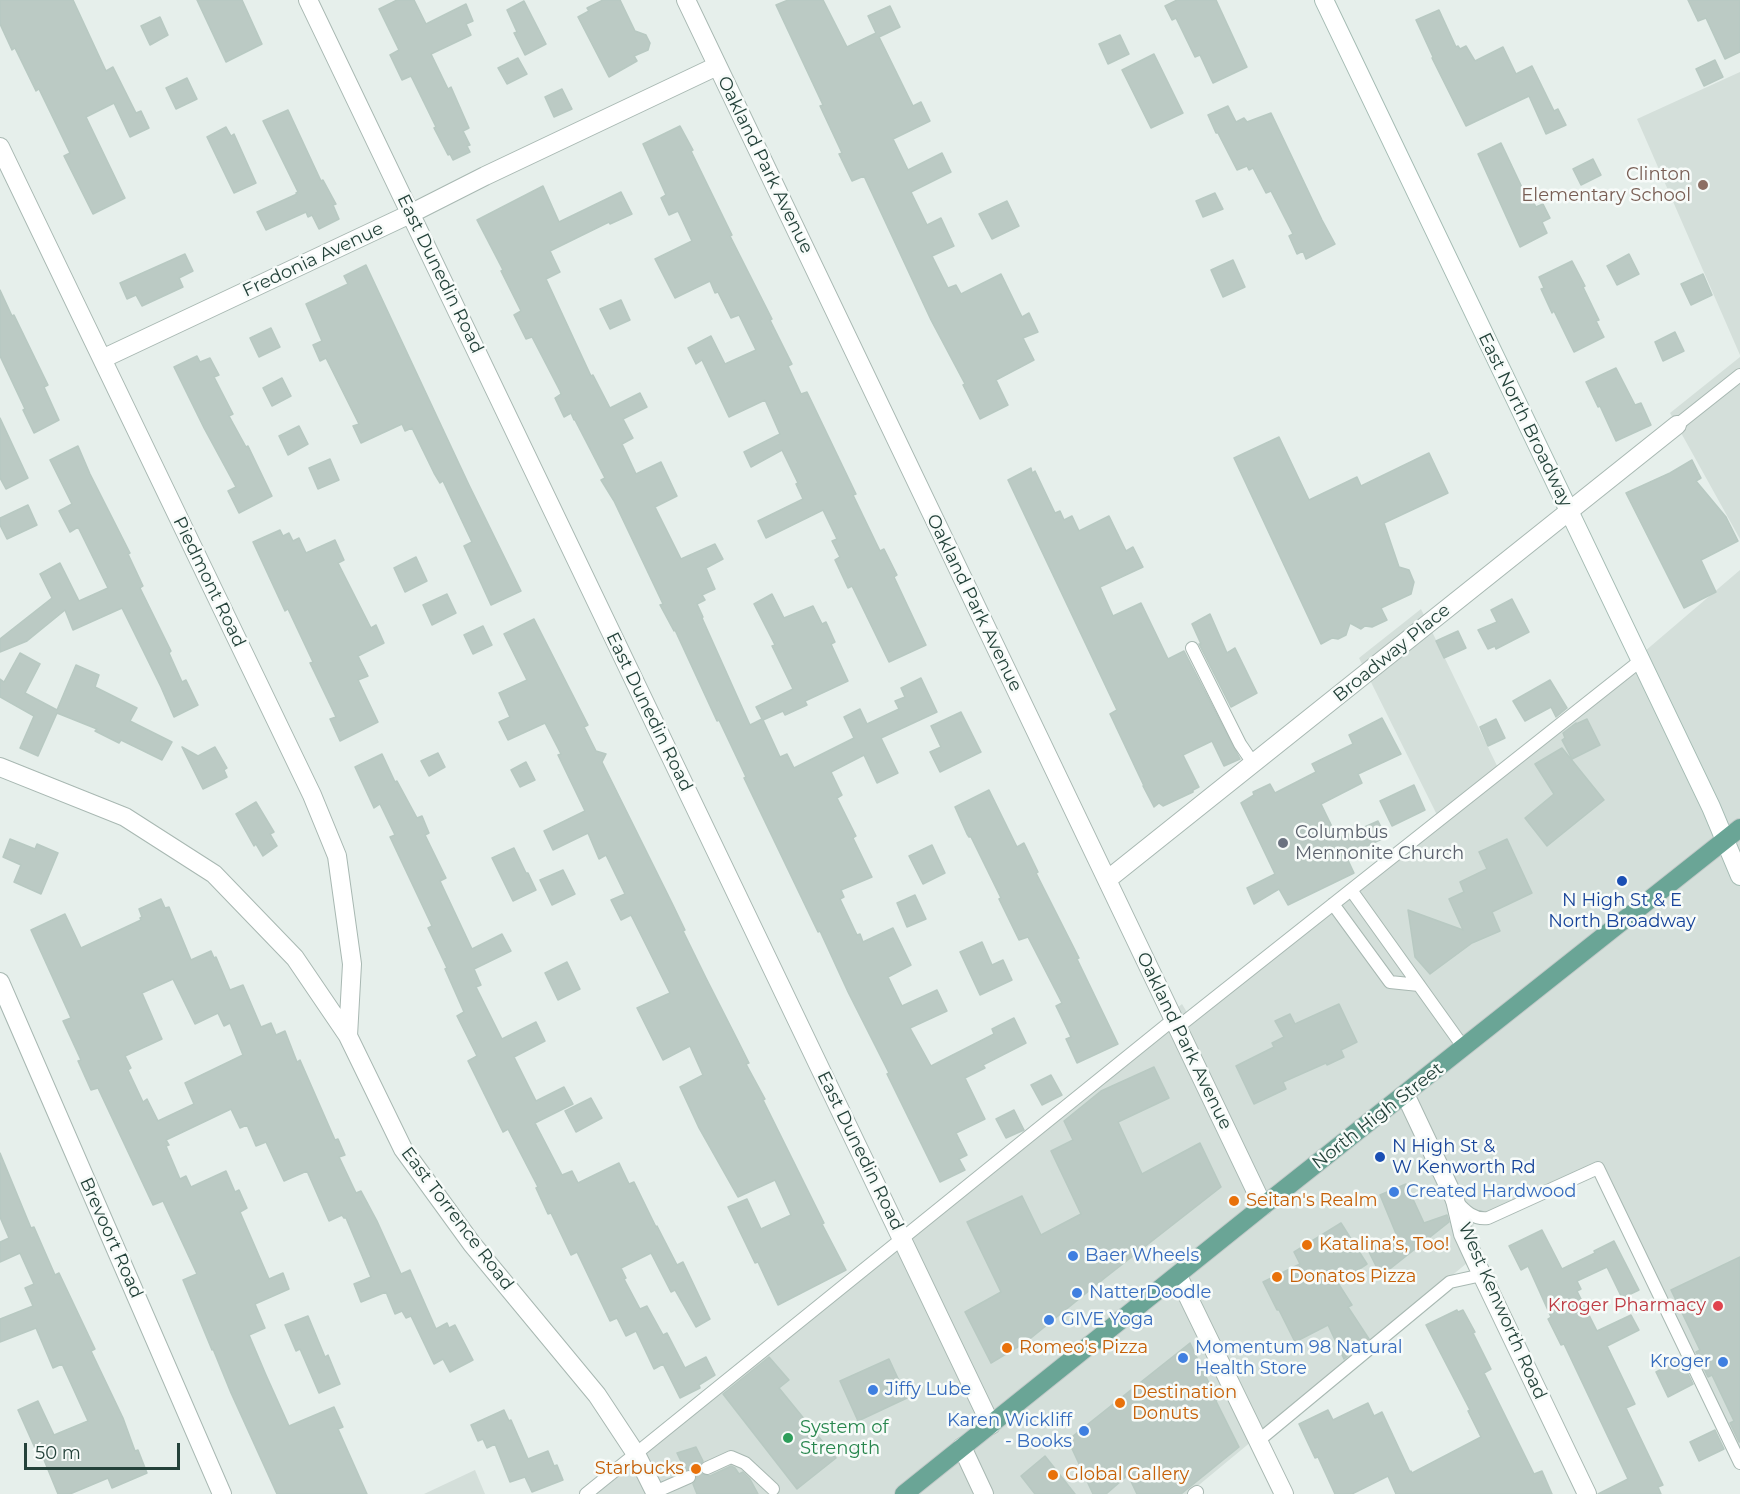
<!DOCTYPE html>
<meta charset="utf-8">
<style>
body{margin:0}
#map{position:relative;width:1740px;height:1494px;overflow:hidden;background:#e6efeb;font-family:Montserrat,sans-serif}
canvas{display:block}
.scale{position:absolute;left:24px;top:1443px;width:156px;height:27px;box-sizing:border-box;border:3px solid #24423a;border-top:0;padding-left:8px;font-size:18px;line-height:21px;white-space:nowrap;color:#24423a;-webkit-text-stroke:4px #f7fbf9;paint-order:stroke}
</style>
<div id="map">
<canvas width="1740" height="1494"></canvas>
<div class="scale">50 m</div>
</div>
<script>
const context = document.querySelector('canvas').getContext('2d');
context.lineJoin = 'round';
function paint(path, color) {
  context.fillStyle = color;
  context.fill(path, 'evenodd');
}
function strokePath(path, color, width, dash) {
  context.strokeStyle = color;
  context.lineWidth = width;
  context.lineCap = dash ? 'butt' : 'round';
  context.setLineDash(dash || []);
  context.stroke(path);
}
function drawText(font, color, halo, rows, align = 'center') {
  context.font = font + ' Montserrat,sans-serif';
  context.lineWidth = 5;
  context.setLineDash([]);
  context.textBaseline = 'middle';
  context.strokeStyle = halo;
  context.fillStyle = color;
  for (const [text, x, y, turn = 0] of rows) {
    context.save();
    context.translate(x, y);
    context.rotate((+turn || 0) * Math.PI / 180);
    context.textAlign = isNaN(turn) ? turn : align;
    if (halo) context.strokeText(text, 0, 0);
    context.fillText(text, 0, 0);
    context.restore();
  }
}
paint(new Path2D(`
 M1740,72V355L1637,119Z
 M1740,357V539L1670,413Z
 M1740,570V1465L1593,1166L1474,1223L1467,1263L1188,1494H584L899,1242L1182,1004L1188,1014L1439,819L1359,658L1421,609L1501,774Z
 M475,1470L485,1494H424Z`), '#d4dfda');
const building = new Path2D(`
 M0,0H73L106,71L113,67L136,113L141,111L149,128L130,137L114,103L86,117L125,198L93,214L64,156L70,153L39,89L36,91L15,48L12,50L0,24Z
 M197,0H242L262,44L226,62Z
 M397,0H414L426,24L466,4L473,21L466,24L471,35L431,54L448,89L451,87L469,128L463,131L470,145L467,146L470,152L453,160L450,154L448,155L434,128L436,127L411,76L402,80L390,55L399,50L379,9Z
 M603,0H620L635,31L646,35L650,43L648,50L634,56L637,61L609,77L578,17L589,11L587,8Z
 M788,0H823L847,47L876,33L868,16L890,6L900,27L879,37L913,106L921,102L930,121L893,139L908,170L942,153L951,172L911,192L927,225L941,218L954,246L932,256L948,288L956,285L961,294L1001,274L1022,317L1029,313L1038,332L1023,338L1034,360L996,380L1008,405L980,419L963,385L965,384L931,320L864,176L852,181L839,154L842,153L820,106L823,105L776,5Z
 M1177,0H1216L1247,67L1213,83L1200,55L1195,57L1176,18L1172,20L1165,6Z
 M1688,0H1740V52L1725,59L1706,18L1698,21Z
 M524,1L546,44L525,55L514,33L517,32L507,10Z
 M1439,10L1456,47L1458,46L1460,49L1466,46L1475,61L1503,47L1516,74L1532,66L1554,111L1558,109L1566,125L1546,134L1529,96L1466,126L1432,58L1433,57L1416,20Z
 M160,17L168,35L150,45L141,26Z
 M1120,35L1129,54L1108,64L1099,44Z
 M1154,54L1183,113L1151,128L1122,70Z
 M518,58L527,74L507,84L498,68Z
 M1715,60L1723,77L1704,86L1696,69Z
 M187,78L197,99L176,109L166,88Z
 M562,89L572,109L554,117L545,97Z
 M1228,106L1236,122L1244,118L1247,122L1271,113L1322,220L1335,244L1306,259L1303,251L1297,254L1289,236L1293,234L1271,191L1266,193L1253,168L1249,170L1247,166L1237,170L1218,133H1216L1208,115Z
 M288,110L321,181L323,180L336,204L333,205L339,219L319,229L312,215L308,217L306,212L266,230L257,212L297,194L296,193L298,192L263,121Z
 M680,126L693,150L691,151L732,235L730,236L772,319L770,320L792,364L788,366L801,394L807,392L856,494L853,495L880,551L884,549L897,575L894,577L926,645L889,662L852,586L848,588L835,560L840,557L832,541L837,539L823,510L766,538L758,521L803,499L796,484L798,483L782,450L751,467L744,452L780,434L765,400L729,417L702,360L696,364L688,348L711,336L725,364L756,350L739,315L731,318L718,292L715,293L710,281L675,298L655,259L692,241L678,211L669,215L661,198L666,195L643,144Z
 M226,127L231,136L234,134L256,183L234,193L207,137Z
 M1501,143L1527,198L1530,196L1536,207L1543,204L1550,218L1542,222L1547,233L1520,247L1478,154Z
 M1593,159L1601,175L1581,185L1573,169Z
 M543,186L559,222L621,192L632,214L610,224L609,222L550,251L560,272L546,279L591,376L593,375L610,408L640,393L647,407L623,419L633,438L622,444L636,474L661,462L677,496L655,507L681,559L715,544L723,559L706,568L715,589L702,595L705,600L697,604L703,617L702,618L750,725L762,719L756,707L793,689L772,646L775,645L754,604L772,594L784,618L813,606L822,624L826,622L835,642L831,644L848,681L805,701L807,705L785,715L783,711L763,720L780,757L787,754L794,768L854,738L844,717L860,709L867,724L899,709L895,701L905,697L901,688L921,678L937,712L881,738L898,773L877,783L864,755L831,772L842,795L837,798L856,836L853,838L872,877L841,890L844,897L840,899L857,935L860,934L863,942L893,928L911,965L888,977L902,1006L937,990L947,1011L910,1028L931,1066L994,1034L992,1029L1014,1018L1026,1043L983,1065L985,1068L965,1078L985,1119L956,1133L967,1155L959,1159L965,1170L940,1182L887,1074L889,1073L848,992L820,931L818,932L744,778L746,777L719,720L717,721L675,630L674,631L660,605L663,604L614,501L601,480L605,478L575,420H574L571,413L564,417L555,398L561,394L560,391L532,337L526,339L514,315L521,311L501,271L503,270L477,220Z
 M1215,193L1223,209L1203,217L1196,201Z
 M1007,201L1019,226L992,239L979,214Z
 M185,254L193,271L179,278L183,287L142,306L136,295L127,299L120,283Z
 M1629,254L1639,274L1617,285L1607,266Z
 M1233,260L1245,287L1223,297L1211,270Z
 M1572,261L1585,286L1583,287L1599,320L1596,321L1604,337L1574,352L1554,311L1552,313L1541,289L1544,288L1539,277Z
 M366,265L469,485L521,591L491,605L464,546L472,542L443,481L440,483L434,473L412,428L405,431L402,424L361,443L353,426L359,424L326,358L320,361L313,345L322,341L306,304L348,284L344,276Z
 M1703,274L1712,295L1691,305L1681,284Z
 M0,290L12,316L14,315L48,385L44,387L59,420L34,433L23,410L25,409L0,356Z
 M621,300L630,320L610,329L600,309Z
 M271,328L280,347L259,357L250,338Z
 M1675,332L1684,351L1663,361L1655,342Z
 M197,356L200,362L210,358L219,375L214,377L233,414L229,416L246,447L248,446L272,496L239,513L228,491L236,487L204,428L174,367Z
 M1616,368L1635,405L1641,403L1651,425L1616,441L1600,406L1598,407L1586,382Z
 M282,378L291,396L272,406L263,388Z
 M0,418L28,478L6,489L0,478Z
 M299,426L308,444L288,455L279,436Z
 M1279,437L1309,500L1357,477L1361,486L1429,453L1448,493L1384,523L1399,567L1409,570L1414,582L1411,594L1381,608L1387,620L1372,627L1365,626L1361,629L1350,623L1346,635L1338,639L1332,638L1321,644L1234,458Z
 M78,446L90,474L130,553L128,554L143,586L140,588L171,651L169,653L182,682L186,680L198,705L174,717L161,687L122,608L73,630L65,610L27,641L0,652V639L52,598L40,574L60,563L79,601L108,588L78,527L70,532L59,511L72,504L50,460Z
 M330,459L339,480L318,489L309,468Z
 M1692,460L1701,478L1696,481L1726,517L1738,541L1701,560L1716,592L1684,608L1626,493L1670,473Z
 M1031,468L1032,473L1035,471L1055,513L1060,511L1064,520L1072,516L1079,531L1109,516L1126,551L1133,547L1143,567L1100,587L1113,616L1141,603L1168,659L1184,651L1240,759L1224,766L1212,741L1183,755L1199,787L1193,790V792L1163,806L1159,803L1154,807L1143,786H1144L1110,714L1117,710L1008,480Z
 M28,505L37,525L7,539L0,525V518Z
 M280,530L283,536L289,533L293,541L299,538L306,553L335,540L344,560L338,563L371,628L376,625L384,643L358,656L368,676L358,680L378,722L340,741L330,719L336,717L310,663L313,662L288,609L285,611L253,542Z
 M416,557L427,581L405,592L394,568Z
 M447,594L456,613L432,625L423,605Z
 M1512,599L1529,632L1496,649L1495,646L1488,649L1478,630L1497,622L1491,610Z
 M1210,614L1227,653L1235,648L1257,693L1231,707L1199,644H1201L1192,624Z
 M534,619L588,725L584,727L596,751L606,754L602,762L672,903L685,930L683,931L706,978L737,1039L749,1063L746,1064L765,1099L763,1100L824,1223L822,1224L846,1270L778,1305L758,1262L755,1263L728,1207L747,1199L761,1229L791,1215L775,1180L738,1197L699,1128L680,1087L703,1075L690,1046L663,1060L637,1008L670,993L631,915L621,920L611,900L625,894L606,855L599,859L588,833L553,850L544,831L585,811L558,755L561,754L545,723L508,740L499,722L510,717L499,693L527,680L504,634Z
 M483,626L492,645L473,654L464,635Z
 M1458,631L1466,648L1444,658L1436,641Z
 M20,653L40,664L25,693L57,710L76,665L99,675L95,687L137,708L130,721L172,742L162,760L121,740L119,743L95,731L97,729L57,713L38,756L20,748L34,716L0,697V679L4,682Z
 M1550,680L1567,708L1556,717L1551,707L1525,721L1513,701Z
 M961,712L981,752L940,772L930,752L941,747L931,726Z
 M1382,718L1401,754L1358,774L1362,783L1321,804L1338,839L1378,821L1386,837L1346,856L1354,873L1288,905L1279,889L1254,904L1247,888L1275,874L1241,803L1254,795L1253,792L1270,784L1275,793L1316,772L1312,764L1353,744L1349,735Z
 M1496,719L1505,738L1488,746L1480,727Z
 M1587,719L1600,745L1572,759L1562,740L1565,738L1563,733L1576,723V724Z
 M182,747L198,756L215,747L227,768L224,770L227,777L203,789Z
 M1562,748L1604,800L1547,846L1525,818L1554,794L1535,764Z
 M438,753L445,767L429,776L421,761Z
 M382,754L395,782L397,781L417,818L422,816L429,833L425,835L446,878L440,881L472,949L502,934L511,951L474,969L481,985L476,987L502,1039L536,1022L545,1041L514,1057L536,1101L564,1087L573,1104L535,1123L562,1175L572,1171L578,1183L619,1163L629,1184L634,1182L656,1227L657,1226L677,1265L683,1262L710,1319L696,1327L675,1290L671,1292L651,1253L621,1268L626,1278L624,1279L640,1309L647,1306L663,1335L667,1333L685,1368L706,1357L715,1375L699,1385L700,1388L680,1398L663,1364L654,1369L636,1331L626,1336L617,1318L610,1321L577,1252L571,1255L551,1213L548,1214L536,1188L538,1187L508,1129L503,1132L468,1061L477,1056L457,1016L464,1012L445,969L447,968L428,928L432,926L390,837L395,835L380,804L374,808L355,767Z
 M526,762L535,780L520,787L511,770Z
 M1414,785L1425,810L1392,826L1380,801Z
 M989,790L1017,847L1024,843L1038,872L1036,873L1079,958L1077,959L1118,1044L1077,1063L1066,1039L1071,1037L1056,1006L1062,1003L1028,937L1019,940L999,899L1001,898L971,837H969L967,834L955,807Z
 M256,802L274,832L270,834L277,846L263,856L256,844L254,846L236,814Z
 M10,839L35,849L37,844L58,853L41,894L14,882L21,865L3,857Z
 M1507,839L1532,893L1492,912L1500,931L1472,943L1430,974L1415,957L1408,910L1463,930L1449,899L1464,892L1460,882L1487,869L1479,852Z
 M932,845L945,873L923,884L909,856Z
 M514,848L526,873H528L536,890L513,901L492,858Z
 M563,870L575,894L552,905L540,880Z
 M915,895L926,919L907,927L897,903Z
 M161,899L165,908L169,907L191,960L211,951L214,958L216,957L230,990L243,985L261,1027L271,1023L276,1035L285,1031L297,1062L300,1060L335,1140L338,1139L345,1155L339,1157L356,1193L361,1191L377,1221L401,1274L410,1270L436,1329L447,1323L449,1328L455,1325L473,1360L450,1372L443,1359L434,1364L411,1316L406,1318L402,1311L395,1314L386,1292L361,1302L354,1284L371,1277L346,1218H344L342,1215L329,1221L307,1171L284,1181L266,1142L256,1146L247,1125L240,1128L231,1109L166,1140L169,1145L166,1146L180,1179L186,1176L191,1187L226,1171L235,1192L239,1190L247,1208L240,1212L269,1279L283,1273L289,1289L255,1304L265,1328L249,1335L266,1375L289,1426L334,1407L343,1427L338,1429L367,1494H277L231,1393L213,1349L212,1350L183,1280L197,1274L163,1201L153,1205L98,1088L91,1090L78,1061L81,1060L63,1021L71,1018L31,930L65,914L81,948L141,920L140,918L142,917L139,909ZM173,979L195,1024L218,1013L224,1026L230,1023L243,1055L185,1083L194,1104L158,1121L147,1099L143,1102L128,1070L131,1068L125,1056L162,1039L142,993Z
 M982,942L992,965L1003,960L1012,980L980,995L960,952Z
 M567,962L580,989L558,1000L545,973Z
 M1339,1004L1357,1042L1341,1050L1344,1057L1327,1065L1326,1063L1283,1082L1286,1089L1254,1104L1236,1066L1274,1047L1272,1043L1284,1037L1275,1021L1290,1014L1295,1024Z
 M1154,1067L1169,1098L1118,1122L1142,1174L1200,1143L1221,1187L1106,1277L1026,1342L991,1363L965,1312L1001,1292L967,1222L1022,1196L1041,1235L1081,1214L1051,1151L1073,1140L1064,1121L1101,1091Z
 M1051,1075L1062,1095L1042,1105L1031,1085Z
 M591,1098L602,1118L576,1132L565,1111Z
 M1014,1110L1024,1130L1006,1138L996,1119Z
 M0,1153L31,1228L34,1227L55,1275L59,1273L95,1349L91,1351L123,1418L135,1451L138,1450L147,1473L112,1488L108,1478L70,1494H58L42,1455L39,1457L18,1410L38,1401L54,1435L88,1421L62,1364L53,1368L36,1328L0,1342V1319L33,1306L25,1288L34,1284L20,1253L0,1262V1242L9,1238L0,1217Z
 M1406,1184L1424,1223L1447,1215L1449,1222L1381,1276L1368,1250L1397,1236L1380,1195Z
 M1341,1223L1367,1264L1338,1283L1352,1305L1348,1307L1369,1339L1344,1359L1328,1325L1295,1342L1279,1310H1277L1263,1282L1300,1264L1294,1252Z
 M1542,1230L1562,1269L1595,1253L1594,1251L1614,1241L1639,1290L1622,1298L1607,1267L1577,1281L1581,1289L1577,1291L1597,1331L1631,1315L1639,1330L1607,1346L1635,1404L1626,1408L1663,1485L1658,1487L1661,1494H1598L1628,1479L1564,1344L1561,1345L1548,1319L1551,1317L1528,1266L1521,1270L1509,1246Z
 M1740,1257V1442H1739L1730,1423L1734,1421L1712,1375L1708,1377L1696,1352L1700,1350L1671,1290Z
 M1457,1310L1458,1312L1463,1310L1475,1332L1473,1333L1491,1369L1484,1373L1534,1474L1542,1471L1552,1494H1396L1388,1476L1352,1494H1335L1318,1457L1315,1458L1299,1424L1328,1410L1333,1420L1368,1403L1374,1416L1382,1412L1410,1472L1411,1471L1412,1473L1481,1437L1468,1411L1470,1410L1426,1325Z
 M308,1316L325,1357L328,1355L340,1384L319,1393L300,1349L296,1351L285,1325Z
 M1190,1343L1217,1400L1216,1401L1239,1447L1181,1494H1137L1128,1475L1106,1494H1093L1068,1440Z
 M769,1357L789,1380L779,1388L836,1458L797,1489L723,1394Z
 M889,1359L907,1398L858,1421L840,1381Z
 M1681,1359L1693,1384L1668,1397L1656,1372Z
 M504,1410L509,1421L511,1420L528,1459L548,1451L554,1466L557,1465L563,1480L532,1492L525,1477L510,1482L495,1444L487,1448L483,1439L478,1441L471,1425Z
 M1715,1430L1724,1449L1699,1461L1690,1442Z
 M696,1447L703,1461L699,1467L702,1474L710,1476L731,1466L735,1468L739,1474L743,1472L750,1479L758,1494H697L693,1484L697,1478L696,1473L690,1469L685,1470L677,1453Z
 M1045,1456L1075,1494H1035L1021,1476Z`);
paint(building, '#bbcac4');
strokePath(building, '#b8c9c2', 1.5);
const service = new Path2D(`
 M1677,425L1740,375
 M1192,648L1240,744L1253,763
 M1351,890L1464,1048
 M1333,904L1390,982L1419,985
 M1178,1027L1640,661
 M1456,1201C1465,1211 1474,1220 1488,1218L1598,1168L1740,1463
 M1258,1441L1450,1282L1482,1275
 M707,1468L731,1457L745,1463L773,1489
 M655,1492L689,1477
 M586,1494L1174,1019
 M1194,1494L1197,1492`);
const pedestrian = new Path2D(`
 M1455,1200L1463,1234L1482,1275`);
const minor = new Path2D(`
 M308,0L991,1425
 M686,0L1263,1206
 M0,147L312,795L337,856L352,964L348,1036
 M102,359L410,214L485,176L717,66
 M0,767L125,817L214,874L295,958L348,1036L403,1149L472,1244L597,1395L636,1454L656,1494
 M1107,880L1677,425
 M0,982L222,1494
 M1405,1094L1455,1200
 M1482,1275L1587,1494
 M1178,1276L1284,1494
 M962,1447L984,1494`);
const secondary = new Path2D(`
 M1324,0L1711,807L1740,876`);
const primary = new Path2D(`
 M904,1494L1263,1206L1740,828`);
strokePath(service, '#a8b8b2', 14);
strokePath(pedestrian, '#a8b8b2', 20);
strokePath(minor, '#a8b8b2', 20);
strokePath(secondary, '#a4bbb3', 20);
strokePath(primary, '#c2cac8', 20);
strokePath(service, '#fff', 12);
strokePath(pedestrian, '#fff', 18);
strokePath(minor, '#fff', 18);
strokePath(secondary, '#fff', 18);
strokePath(primary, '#6aa596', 18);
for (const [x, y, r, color] of [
 [1703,185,6,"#8d6e63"],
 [1283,843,6,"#6b7280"],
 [1622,881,6,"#1a4fb4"],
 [1380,1157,6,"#1a4fb4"],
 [1394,1192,6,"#3f7fe0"],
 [1234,1201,6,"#e8710a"],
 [1307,1245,6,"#e8710a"],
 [1073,1256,6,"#3f7fe0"],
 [1277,1277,6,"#e8710a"],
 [1077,1293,6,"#3f7fe0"],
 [1718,1306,6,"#e0444e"],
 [1049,1320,6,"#3f7fe0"],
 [1007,1348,6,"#e8710a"],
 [1183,1358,6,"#3f7fe0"],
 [1723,1362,6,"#3f7fe0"],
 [873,1390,6,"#3f7fe0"],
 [1120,1403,6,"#e8710a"],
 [1084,1431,6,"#3f7fe0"],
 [788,1438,6,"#2e9e5b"],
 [696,1469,6,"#e8710a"],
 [1053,1475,6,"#e8710a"]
]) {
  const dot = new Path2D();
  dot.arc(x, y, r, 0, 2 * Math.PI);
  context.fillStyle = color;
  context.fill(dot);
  strokePath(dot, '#f7fbf9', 2);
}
drawText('18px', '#24423a', '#f7fbf9', [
 ["Oakland Park Avenue",765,165,64],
 ["Fredonia Avenue",313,260,-25],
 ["East Dunedin Road",440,274,64],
 ["East North Broadway",1525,420,64],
 ["Piedmont Road",209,582,64],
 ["Oakland Park Avenue",974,603,64],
 ["Broadway Place",1392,653,-39],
 ["East Dunedin Road",649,712,64],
 ["Oakland Park Avenue",1184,1041,64],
 ["North High Street",1378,1116,-38],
 ["East Dunedin Road",860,1151,64],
 ["East Torrence Road",457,1219,53],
 ["Brevoort Road",111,1238,66],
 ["West Kenworth Road",1502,1311,66]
]);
drawText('18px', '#785e54', '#f7fbf9', [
 ["Clinton",1691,175],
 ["Elementary School",1691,196]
], 'right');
drawText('18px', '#5b616d', '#f7fbf9', [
 ["Columbus",1295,833],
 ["Mennonite Church",1295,854]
], 'left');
drawText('18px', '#164399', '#f7fbf9', [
 ["N High St & E",1622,901],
 ["North Broadway",1622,922],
 ["N High St &",1392,1147,"left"],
 ["W Kenworth Rd",1392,1168,"left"]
]);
drawText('18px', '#366cbe', '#f7fbf9', [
 ["Created Hardwood",1406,1192],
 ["Baer Wheels",1085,1256],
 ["NatterDoodle",1089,1293],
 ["GIVE Yoga",1061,1320],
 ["Momentum 98 Natural",1195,1348],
 ["Health Store",1195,1369],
 ["Kroger",1711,1362,"right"],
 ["Jiffy Lube",885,1390],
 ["Karen Wickliff",1072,1421,"right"],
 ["- Books",1072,1442,"right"]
], 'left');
drawText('18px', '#c56008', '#f7fbf9', [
 ["Seitan's Realm",1246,1201],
 ["Katalina’s, Too!",1319,1245],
 ["Donatos Pizza",1289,1277],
 ["Romeo's Pizza",1019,1348],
 ["Destination",1132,1393],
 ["Donuts",1132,1414],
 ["Starbucks",684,1469,"right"],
 ["Global Gallery",1065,1475]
], 'left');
drawText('18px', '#be3a42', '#f7fbf9', [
 ["Kroger Pharmacy",1706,1306]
], 'right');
drawText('18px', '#27864d', '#f7fbf9', [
 ["System of",800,1428],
 ["Strength",800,1449]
], 'left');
</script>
